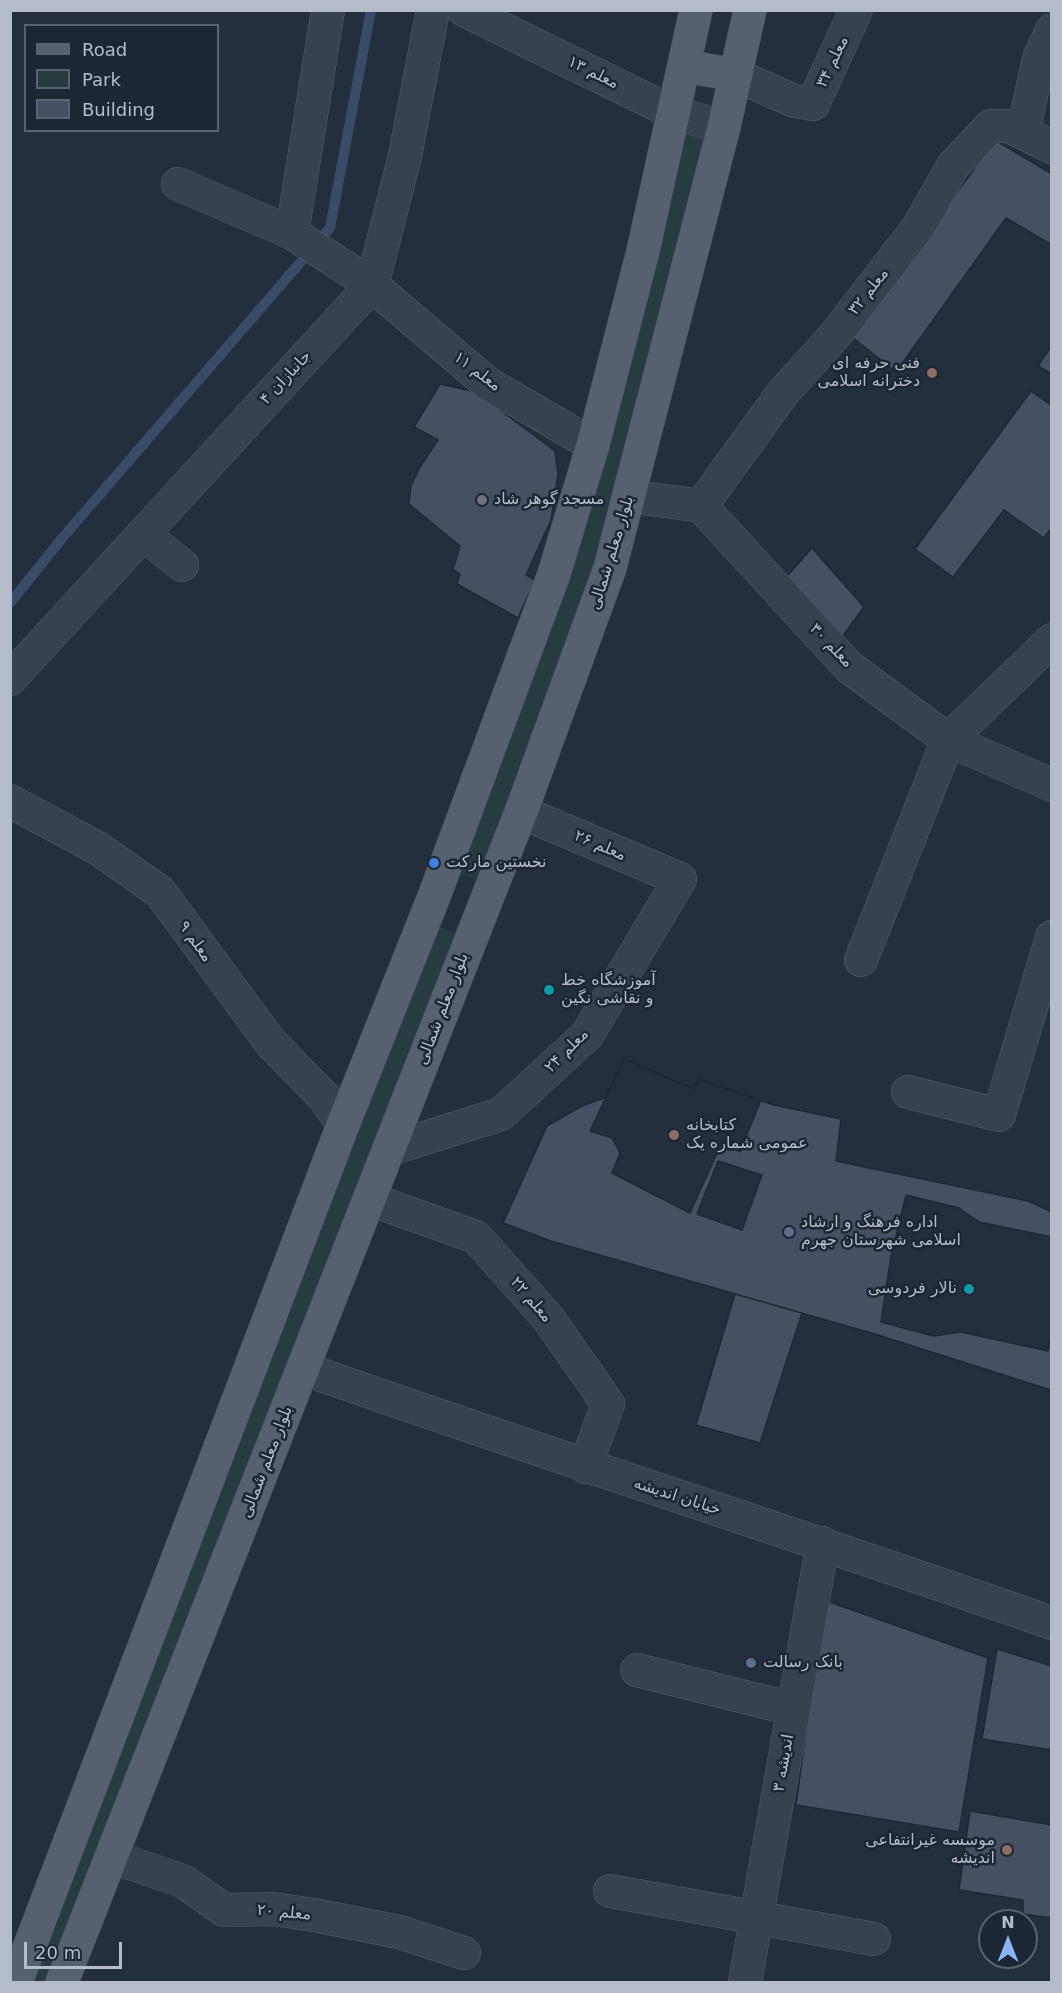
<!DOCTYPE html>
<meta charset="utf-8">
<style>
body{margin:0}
#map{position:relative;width:1062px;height:1993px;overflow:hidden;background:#242f3e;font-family:"DejaVu Sans",sans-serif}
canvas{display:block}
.frame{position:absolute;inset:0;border:12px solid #b4bcc9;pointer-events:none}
.legend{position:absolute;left:24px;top:24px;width:195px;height:108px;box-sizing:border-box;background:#1d2633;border:2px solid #59626f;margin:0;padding:8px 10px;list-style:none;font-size:18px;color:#b4bcc9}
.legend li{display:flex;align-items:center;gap:12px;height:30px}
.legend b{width:30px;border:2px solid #59626f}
.north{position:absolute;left:978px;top:1909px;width:60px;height:60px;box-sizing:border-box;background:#1d2633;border:2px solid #59626f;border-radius:50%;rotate:0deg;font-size:16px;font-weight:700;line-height:24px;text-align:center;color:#b4bcc9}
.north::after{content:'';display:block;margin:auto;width:21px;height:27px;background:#8ab4f8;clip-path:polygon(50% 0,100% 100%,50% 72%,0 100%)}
.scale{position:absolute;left:24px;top:1942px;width:98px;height:27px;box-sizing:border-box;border:3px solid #b4bcc9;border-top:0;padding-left:8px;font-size:18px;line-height:21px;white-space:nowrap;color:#b4bcc9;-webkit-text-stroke:4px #1d2633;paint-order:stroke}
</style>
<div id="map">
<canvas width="1062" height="1993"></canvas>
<div class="frame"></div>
<ul class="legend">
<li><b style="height:8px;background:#56606e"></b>Road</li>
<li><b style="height:16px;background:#263c3f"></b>Park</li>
<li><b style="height:16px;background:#455162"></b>Building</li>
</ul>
<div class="north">N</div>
<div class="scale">20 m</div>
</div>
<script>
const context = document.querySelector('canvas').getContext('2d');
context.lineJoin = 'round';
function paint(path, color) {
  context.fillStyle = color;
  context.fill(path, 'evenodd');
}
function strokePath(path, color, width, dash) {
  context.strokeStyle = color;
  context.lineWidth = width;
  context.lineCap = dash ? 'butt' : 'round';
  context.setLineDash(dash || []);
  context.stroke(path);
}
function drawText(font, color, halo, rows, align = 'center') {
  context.font = font + ' "DejaVu Sans",Cairo,sans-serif';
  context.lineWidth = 5;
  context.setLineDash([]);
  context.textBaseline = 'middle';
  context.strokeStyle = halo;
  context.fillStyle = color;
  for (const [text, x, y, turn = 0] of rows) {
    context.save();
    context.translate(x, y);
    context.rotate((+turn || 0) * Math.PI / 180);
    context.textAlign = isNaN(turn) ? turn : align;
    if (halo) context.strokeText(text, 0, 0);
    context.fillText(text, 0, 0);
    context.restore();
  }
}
paint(new Path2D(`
 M686,126L710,132L608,528L478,881L456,872Z
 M436,926L458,934L49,1982H26Z`), '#263c3f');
strokePath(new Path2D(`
 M10,603L64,536L330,228L371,10`), '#394c67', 10);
const building = new Path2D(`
 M995,140L1052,174V245L1006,218L896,372L852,337Z
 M1052,345V374L1038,366Z
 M440,384L476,392L555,451L558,474L551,520L526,575L535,580L518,618L457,584L460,574L453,569L460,546L409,504L411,486L420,467L438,440L414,427Z
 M1031,391L1052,406V527L1044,538L1004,510L953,577L915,549Z
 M812,548L864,607L836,645L781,583Z
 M624,1059L694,1089L698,1079L774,1105L841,1119L836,1161L1028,1201L1052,1212L1051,1390L878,1335L551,1241L503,1223L547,1126L582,1106L607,1097Z
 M624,1059L694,1089L698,1079L761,1100L740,1152L722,1142L690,1213L612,1173L620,1153L612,1138L590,1131Z
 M718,1161L762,1175L742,1230L697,1214Z
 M906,1195L959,1208L979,1222L1052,1237V1331L1048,1351L961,1332L933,1336L881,1322L891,1256Z
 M735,1294L802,1313L760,1443L696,1425Z
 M824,1600L988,1658L959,1832L796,1805Z
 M997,1649L1052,1666V1750L982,1739Z
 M970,1811L1052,1825V1918L1023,1914V1900L959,1890Z`);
paint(building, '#455162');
strokePath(building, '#1f2835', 1.5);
const minor = new Path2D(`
 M464,10L674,113L724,127
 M736,75L794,101L813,104L856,10
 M1023,132L1039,59L1052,30
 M178,184L292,233L328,10
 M292,233L372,285L487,383L593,445
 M629,496L701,506L849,667L948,740L1052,785
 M701,506L782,394L836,334L919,226L953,166L991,126H1009L1052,147
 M143,534L182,565
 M10,679L372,285L405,156L433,10
 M10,801L99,849L160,892L271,1043L324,1097L343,1125
 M861,960L948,740L1052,640
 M908,1092L999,1115L1052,937
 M390,1149L501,1114L587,1035L680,879L521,812
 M369,1199L476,1237L548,1318L608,1404L585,1467
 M304,1369C552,1456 803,1536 1052,1623
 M637,1670L793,1709
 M112,1857L183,1881L224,1910L273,1909L314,1915L399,1932L464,1953
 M610,1891L874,1939
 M745,1982L823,1543`);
const major = new Path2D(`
 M684,66L736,75
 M16,1982L343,1125L435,894L554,574L593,445L643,251L696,10
 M62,1982L521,812L610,568L724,127L750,10`);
strokePath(minor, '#565f6c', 34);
strokePath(major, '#414a57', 34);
strokePath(minor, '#38414e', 33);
strokePath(major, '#56606e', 33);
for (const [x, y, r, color] of [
 [932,373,6,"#8d6e63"],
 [482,500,6,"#6b7280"],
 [434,863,6,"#3f7fe0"],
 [549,990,6,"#0f9aa8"],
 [674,1135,6,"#8d6e63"],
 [789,1232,6,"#5c6f8a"],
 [969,1289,6,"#0f9aa8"],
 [751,1663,6,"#5c6f8a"],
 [1007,1850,6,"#8d6e63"]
]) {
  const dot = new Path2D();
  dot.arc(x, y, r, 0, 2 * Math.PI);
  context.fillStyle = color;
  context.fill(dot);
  strokePath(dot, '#1d2633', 2);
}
drawText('16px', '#b4bcc9', '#1d2633', [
 ["معلم ۳۴",833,62,-65],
 ["معلم ۱۳",593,73,26],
 ["معلم ۳۲",869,292,-52],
 ["معلم ۱۱",477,372,37],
 ["جانبازان ۴",286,378,-47],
 ["بلوار معلم شمالی",612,553,-73],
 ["معلم ۳۰",831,646,46],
 ["معلم ۲۶",600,846,23],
 ["معلم ۹",195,942,54],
 ["بلوار معلم شمالی",443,1009,-69],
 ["معلم ۲۴",567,1051,-45],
 ["معلم ۲۲",531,1300,49],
 ["بلوار معلم شمالی",267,1462,-69],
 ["خیابان اندیشه",677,1497,18],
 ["اندیشه ۳",784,1763,-80],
 ["معلم ۲۰",284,1913,5]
]);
drawText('16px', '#b4bcc9', '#1d2633', [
 ["فنی حرفه ای",920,364,"right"],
 ["دخترانه اسلامی",920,382,"right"],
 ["مسجد گوهر شاد",494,500],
 ["نخستین مارکت",446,863],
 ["آموزشگاه خط",561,981],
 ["و نقاشی نگین",561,999],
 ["کتابخانه",686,1126],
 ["عمومی شماره یک",686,1144],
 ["اداره فرهنگ و ارشاد",801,1223],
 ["اسلامی شهرستان جهرم",801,1241],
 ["نالار فردوسی",957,1289,"right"],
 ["بانک رسالت",763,1663],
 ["موسسه غیرانتفاعی",995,1841,"right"],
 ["اندیشه",995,1859,"right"]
], 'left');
</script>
